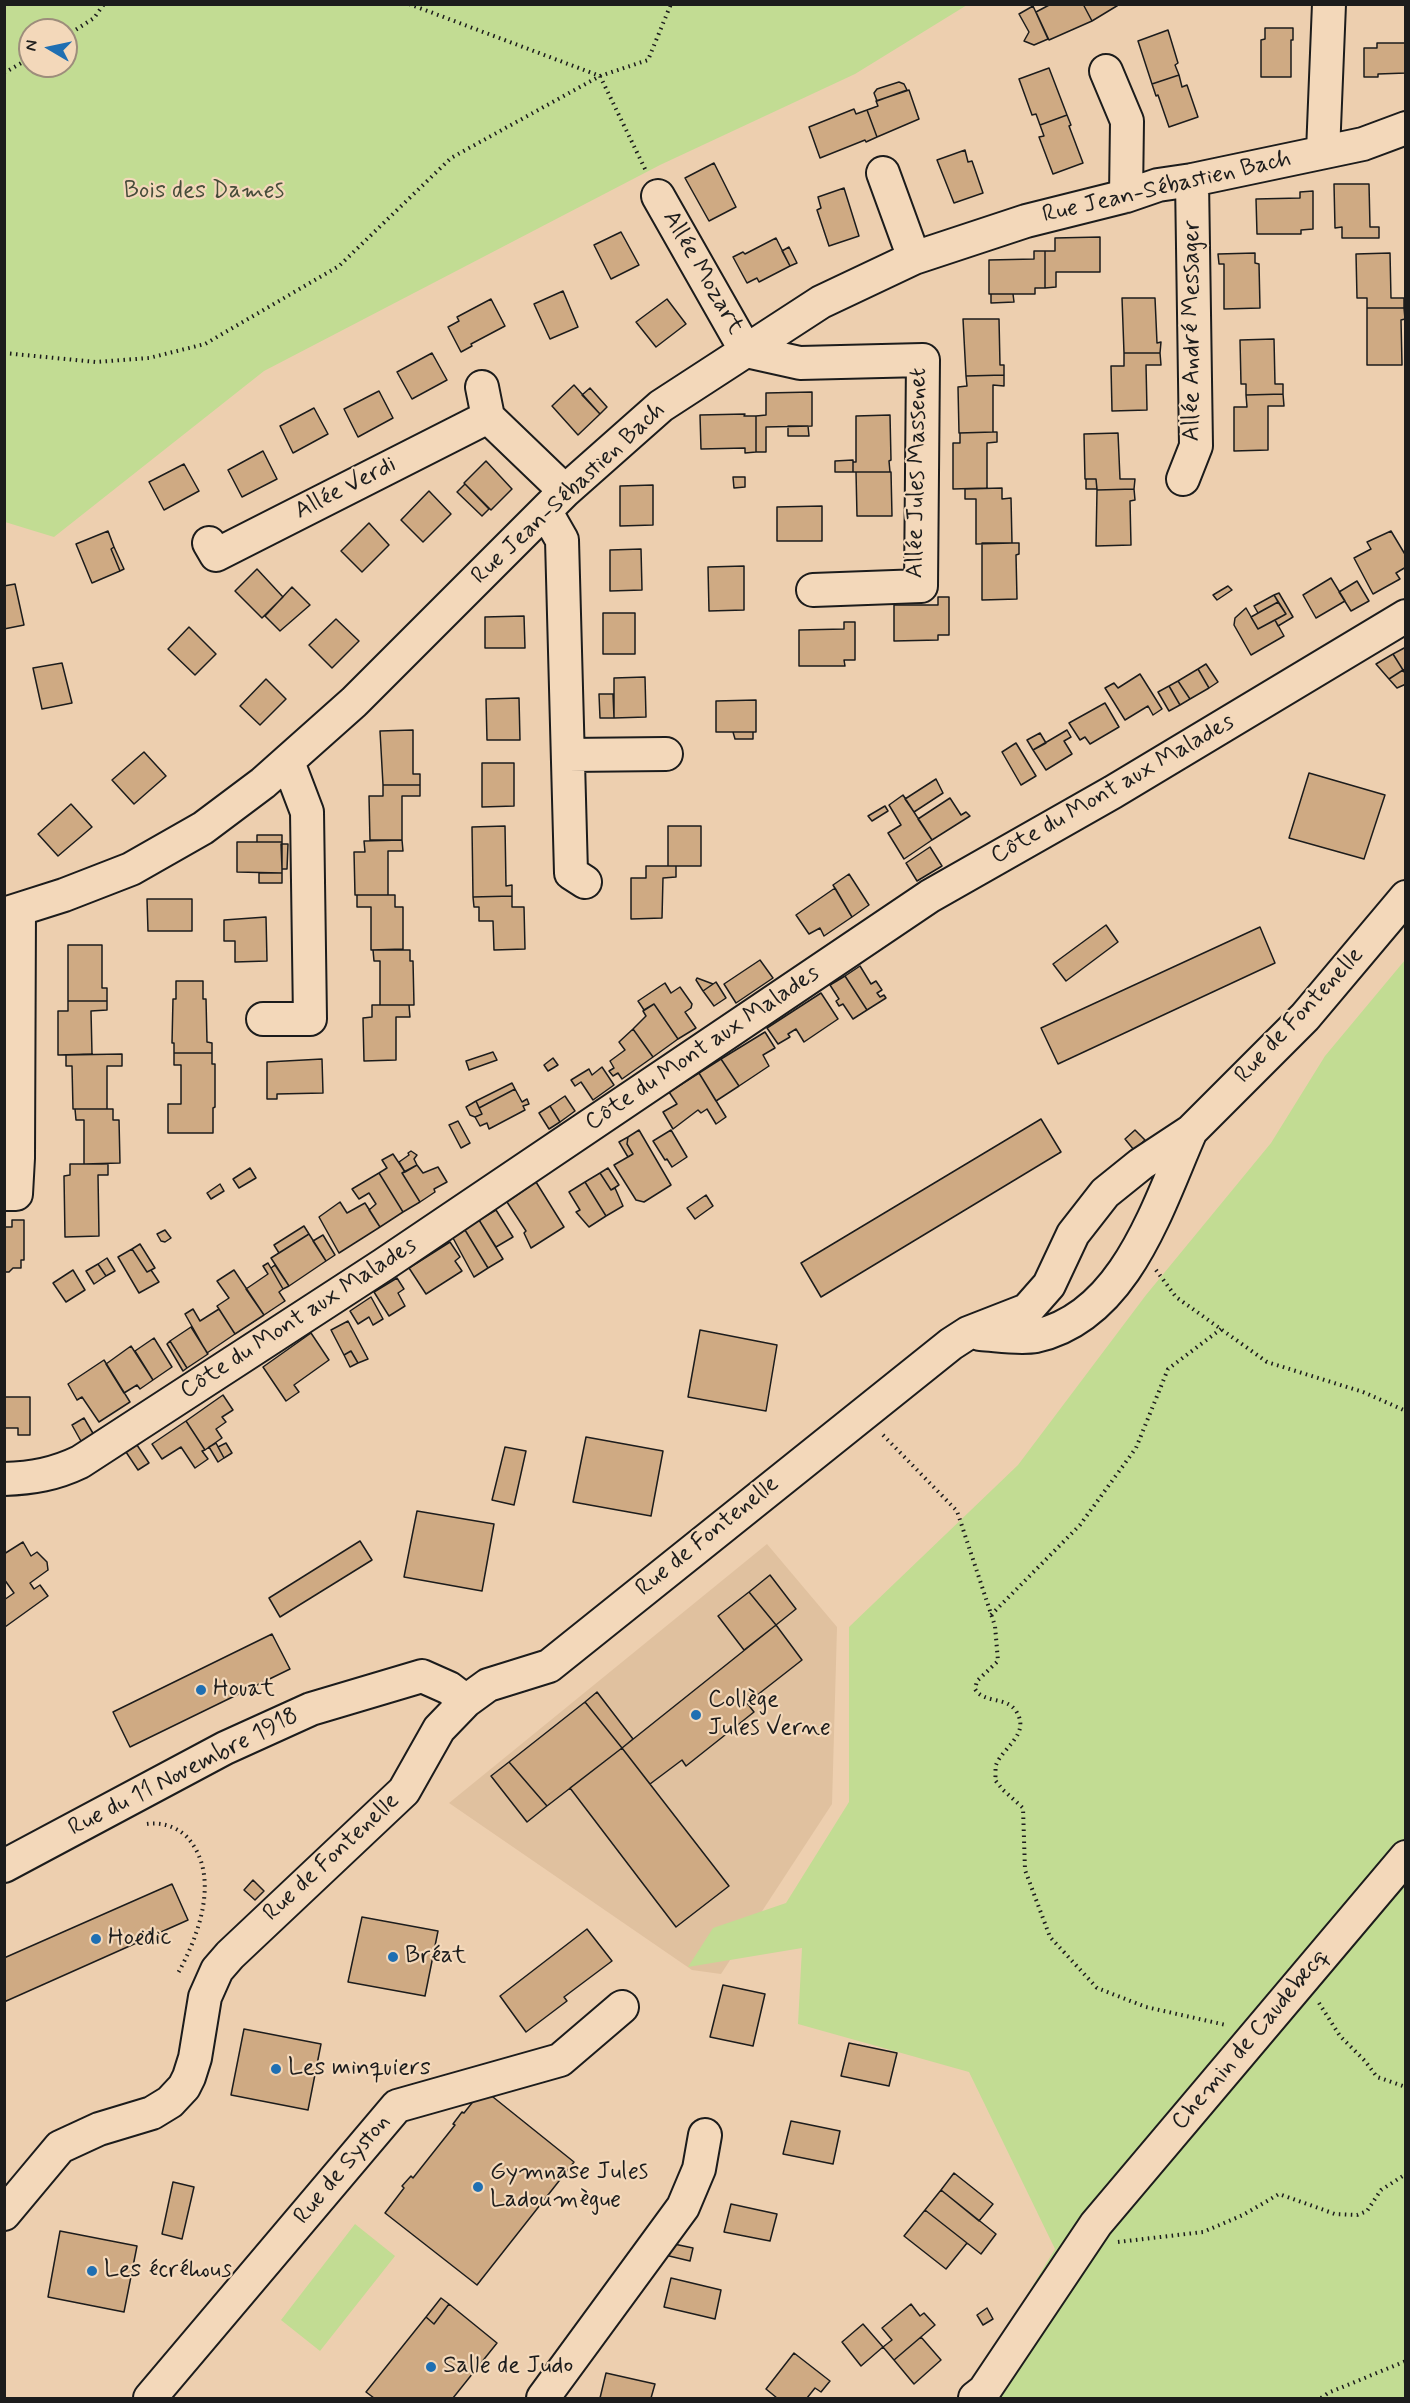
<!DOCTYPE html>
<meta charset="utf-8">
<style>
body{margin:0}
#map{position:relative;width:1410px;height:2403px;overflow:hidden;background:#edcfaf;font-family:Mynerve,sans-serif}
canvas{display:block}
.frame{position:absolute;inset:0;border:6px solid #1c1c1c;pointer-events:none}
.north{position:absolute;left:18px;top:18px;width:60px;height:60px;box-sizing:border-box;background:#f3d8ba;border:2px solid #9d8d7b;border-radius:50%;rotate:279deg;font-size:16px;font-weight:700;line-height:24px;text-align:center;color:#1c1c1c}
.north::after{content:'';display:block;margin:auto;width:21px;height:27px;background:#1f6fb2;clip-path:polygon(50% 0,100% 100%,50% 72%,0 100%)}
</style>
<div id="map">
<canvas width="1410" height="2403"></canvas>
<div class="frame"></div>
<div class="north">N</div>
</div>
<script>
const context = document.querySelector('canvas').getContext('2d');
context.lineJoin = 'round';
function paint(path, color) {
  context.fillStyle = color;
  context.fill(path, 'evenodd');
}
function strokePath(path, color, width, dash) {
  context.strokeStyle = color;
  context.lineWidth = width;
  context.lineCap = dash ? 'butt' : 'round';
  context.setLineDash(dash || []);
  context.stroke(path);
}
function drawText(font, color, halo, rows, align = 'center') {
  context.font = font + ' Mynerve,sans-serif';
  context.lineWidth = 4.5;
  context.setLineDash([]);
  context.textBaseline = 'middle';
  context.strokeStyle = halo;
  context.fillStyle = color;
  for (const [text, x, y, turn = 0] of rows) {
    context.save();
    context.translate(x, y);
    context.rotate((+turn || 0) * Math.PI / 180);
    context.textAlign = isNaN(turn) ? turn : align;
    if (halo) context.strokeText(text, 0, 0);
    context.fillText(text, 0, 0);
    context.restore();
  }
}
paint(new Path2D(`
 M767,1544L837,1627L832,1804L721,1974L692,1970L449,1803Z`), '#e0c19f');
paint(new Path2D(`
 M4,5L5,4L967,5L855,74L660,165L264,371L54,537L5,522ZM30,30H66V66H30Z
 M1405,960V2398H961L967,2394L1055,2249L969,2072L798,2024L802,1948L688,1967L713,1928L786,1903L849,1802V1627L1018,1465L1146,1295L1271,1143L1325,1056Z
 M355,2224L395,2256L320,2351L281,2320Z`), '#c2dc93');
const building = new Path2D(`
 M1051,4H1083L1092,21L1049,40L1036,12Z
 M1083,4H1120L1092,21Z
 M1033,6L1048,39L1034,45L1024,41L1029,32L1019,14Z
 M1265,28H1293V40H1291V77H1261V40L1265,39Z
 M1168,30L1178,63L1175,65L1179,75L1152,84L1138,41Z
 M1377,43H1406V73L1378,74V77H1364V48H1377Z
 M1049,68L1067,115L1040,125L1036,114L1032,115L1019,79Z
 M1179,75L1182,87L1187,85L1198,117L1169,127L1158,95L1156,96L1152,84Z
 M899,82L904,84L907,90L877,101L874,93L877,89Z
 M909,90L919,119L877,137L867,110L878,106L876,101Z
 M854,109L856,114L867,110L877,137L866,142L865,140L820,158L809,127Z
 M1067,115L1071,125L1069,126L1083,163L1053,174L1039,137L1044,136L1040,125Z
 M965,150L968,162L972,161L983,193L954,203L937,160Z
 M714,163L736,207L709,221L685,178Z
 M1334,184H1369L1370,227H1379V238H1342V227L1335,228Z
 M844,188L859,236L829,246L817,210L821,208L818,197Z
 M1313,191V229L1301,230V234H1257L1256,199L1300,198V192Z
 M621,232L639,265L611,279L594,245Z
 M1100,237V272H1056V287L1045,288V251H1055V238Z
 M776,238L790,266L759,282L757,278L747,283L733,257L743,252L745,254Z
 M789,247L797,263L790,266L782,251Z
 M1034,251H1045V288H1035V294H989V260L1034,259Z
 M1255,253V263L1259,264L1260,308L1224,309V264H1219L1218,254Z
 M1390,253L1391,298H1404V308H1367V298H1357L1356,254Z
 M563,291L578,327L550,339L534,304Z
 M991,294H1013L1014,302L991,303Z
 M1122,298H1155L1157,343L1161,342L1160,353H1124Z
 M491,299L505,326L471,344L472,346L461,352L448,327L459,321L457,317Z
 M667,299L686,324L656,347L636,322Z
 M1367,308H1404L1405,319L1401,320L1402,365H1367Z
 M963,319H999L1000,365H1004V375L966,376Z
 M1274,339L1275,384H1283V394L1246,395V384H1241L1240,340Z
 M432,353L447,380L412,399L397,372Z
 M1124,353H1160L1161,365H1146L1147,410L1112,411L1111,366H1124Z
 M1004,375V386L993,385V432L959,433L958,387L967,386L966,376Z
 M574,385L600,414L578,435L552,406Z
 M590,388L607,407L600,414L582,395Z
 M379,391L393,418L358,437L344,409Z
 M812,392V426L766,427V452H756V416L766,415V393Z
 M1283,394L1284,406H1268V450L1234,451V407H1247L1246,395Z
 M314,408L328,434L293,453L280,426Z
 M745,414L744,416H756V452L745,453V448L701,449L700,415Z
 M890,415L891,460L889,461L890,472H853V462H856V416Z
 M788,426H808L809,436H788Z
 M993,432H997V442L987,443V488L953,489V443H960V433Z
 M1118,433L1120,479H1135L1134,489L1097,490L1096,479H1085L1084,434Z
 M263,451L277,479L242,497L228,470Z
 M853,460V472H835V461Z
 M486,461L512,489L491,510L464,483Z
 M184,464L199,491L164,510L149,482Z
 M856,472H891L892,516H857Z
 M733,477H745V487L734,488Z
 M1086,479H1096L1097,489H1086Z
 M465,484L489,509L482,516L457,492Z
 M653,485V525L620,526V486Z
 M1002,488V499L1011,498L1012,543L976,544V499H965V489Z
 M1134,489L1135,500L1130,501L1131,545L1096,546L1097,490Z
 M429,491L451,514L423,542L401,520Z
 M822,506V541H777V507Z
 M369,523L389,545L362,572L341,551Z
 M108,531L114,547L111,549L120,571L92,583L76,544Z
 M1391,531L1406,556V567L1396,573L1400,579L1373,594L1354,558L1371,549L1367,542Z
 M982,543H1019V554L1016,555L1017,599L982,600Z
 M114,547L124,569L120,571L111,549Z
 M641,549L642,590L610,591V550Z
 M744,566V610L709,611L708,567Z
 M257,569L283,597L262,618L235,591Z
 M1331,578L1345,601L1316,618L1303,595Z
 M1357,581L1369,601L1351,611L1339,592Z
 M15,584L24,625L4,629V586Z
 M1228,586L1232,590L1217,600L1213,595Z
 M292,587L310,605L280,631L265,616Z
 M1279,593L1293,617L1278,626L1275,620L1286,614L1274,595Z
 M1274,595L1278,602L1258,613L1254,606Z
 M938,597H949V635H938V640L894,641V605H938Z
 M1278,602L1286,614L1258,629L1251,617Z
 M1246,608L1258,629L1275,620L1284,636L1251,655L1234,625L1235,618Z
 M603,613H635V654H603Z
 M524,616L525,648H485V617Z
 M336,619L359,641L332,668L309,645Z
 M844,622H855V660H844L845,666H799V630L844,629Z
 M189,627L216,654L195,675L168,649Z
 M1406,647V669L1403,670L1393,654Z
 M1393,654L1403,670L1389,679L1376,664Z
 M62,663L72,703L42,709L33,668Z
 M1206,664L1218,682L1209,688L1198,669Z
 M1198,669L1209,688L1190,699L1178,681Z
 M1403,670L1406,675V684L1397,688L1389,679Z
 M1140,674L1162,709L1153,715L1148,706L1125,720L1105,688L1114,683L1118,688Z
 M645,677L646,717L614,718V678Z
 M266,679L286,699L260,725L240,706Z
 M1178,681L1190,699L1180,705L1169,686Z
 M1169,686L1180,705L1169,711L1158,692Z
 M599,694H613L614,718H600Z
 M519,698L520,740H487L486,699Z
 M756,700V732H716V701Z
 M1105,703L1119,727L1090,744L1085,737L1080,740L1069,723Z
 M413,730V774H420V785H383L380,731Z
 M1067,730L1071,737L1064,741L1072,754L1046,770L1033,750Z
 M733,732H753V739H735Z
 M1040,733L1046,743L1033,750L1027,740Z
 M1016,743L1036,776L1021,785L1002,752Z
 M144,752L166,776L134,804L112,780Z
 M482,763H514V806L482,807Z
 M1309,773L1385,795L1364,859L1289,838Z
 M936,779L943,793L914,812L905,799Z
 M383,785H420V796H402V840H370L369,796H383Z
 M903,795L932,840L904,859L888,833L901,825L889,805Z
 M950,798L961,815L966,812L970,816L932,840L918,819Z
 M71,804L92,827L58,856L38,834Z
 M885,806L888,811L872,821L868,816Z
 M505,826L506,886L512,885V896L473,897L472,827Z
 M668,826H701V866H668Z
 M257,835H282V842H257Z
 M402,840L403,851H388V895H355L354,852H365L364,841Z
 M237,842H282V873L237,872Z
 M281,844H288L287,869H282Z
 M930,847L942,866L917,881L906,863Z
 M646,866H676V877L663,878L662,918L631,919V878H646Z
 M259,873H282V883H259Z
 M849,874L869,905L852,917L833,885Z
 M835,888L852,917L824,936L820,928L809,934L796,915Z
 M357,895H395V907H403V949L371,950V907H357Z
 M512,896V907H524L525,949L494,950L493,921H479V907H474L473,897Z
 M147,899H192V931H148Z
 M266,917L267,961L235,962V941H224V920Z
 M1106,925L1118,942L1066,981L1053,964Z
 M1260,927L1275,963L1058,1064L1041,1028Z
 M68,945H102V988H107V1001H68Z
 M373,950H410V961H413L414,1005H380V961H374Z
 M760,960L773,978L736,1003L724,984Z
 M860,966L871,984L876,981L882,990L877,993L880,997L884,995L886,998L867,1010L845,976Z
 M845,976L867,1010L853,1019L843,1004L839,1006L836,1001L839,999L830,985Z
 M697,978L713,984L703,991L696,980Z
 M176,981H203V999H206L207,1042L212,1043V1053H174V1043H172L173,999H176Z
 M716,982L726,998L714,1006L703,991Z
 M665,983L671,993L680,987L692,1004L691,1008L685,1012L696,1028L678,1039L654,1004L644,1010L638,1001Z
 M821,993L838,1019L804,1042L796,1029L788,1034L790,1037L778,1044L767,1028Z
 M68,1001H107V1010L91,1011L92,1054L58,1055V1011H68Z
 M654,1004L678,1039L653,1057L633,1029L646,1016L643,1011Z
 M372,1005H409L410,1017H396V1060L364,1061L363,1018L372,1017Z
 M633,1029L653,1057L622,1079L618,1073L613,1076L609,1071L614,1068L610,1061L625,1050L619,1042Z
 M765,1032L775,1048L763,1055L769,1066L739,1086L721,1059Z
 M493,1052L497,1060L469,1070L466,1061Z
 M174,1053H212V1064H215V1107L213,1108V1133H168V1104H181V1065H174Z
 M122,1054V1066H107V1109H73L72,1066H66V1055Z
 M553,1058L558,1065L548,1071L544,1065Z
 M322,1059L323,1093L277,1094V1099H267V1062Z
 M721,1059L739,1086L716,1101L699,1073Z
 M602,1067L614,1085L593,1100L581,1082L575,1086L571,1080L589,1069L592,1075Z
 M699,1073L726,1117L716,1124L707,1109L701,1113L698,1110L673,1129L663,1112L677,1104L669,1092Z
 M512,1083L515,1089L479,1108L476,1101Z
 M515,1089L522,1102L527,1099L529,1104L523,1106L525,1110L489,1129L487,1123L480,1126L475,1117L482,1114L479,1108Z
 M565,1096L575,1111L560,1122L550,1106Z
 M476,1101L482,1114L475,1117L470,1115L466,1107Z
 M550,1106L560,1122L549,1129L539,1113Z
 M75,1109H113V1120H119L120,1163L84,1164V1120H76Z
 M1041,1119L1061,1152L821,1297L801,1263Z
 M458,1121L470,1143L461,1148L449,1125Z
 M639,1130L671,1185L644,1202L636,1200L614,1165L633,1154L627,1144L628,1137Z
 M671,1130L687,1157L672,1167L667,1159L665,1160L653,1141Z
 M1135,1130L1145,1140L1134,1150L1125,1139Z
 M628,1137L627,1144L633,1154L628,1157L619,1142Z
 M411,1151L417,1155L414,1159L417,1165L405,1172L399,1162L409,1155L408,1153Z
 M393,1154L405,1172L402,1173L420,1202L403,1212L379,1173L387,1168L382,1160Z
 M70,1164H108V1175H98L99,1236L65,1237L64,1176L70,1175Z
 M417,1165L423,1173L438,1167L447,1182L434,1189L435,1192L420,1202L402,1173Z
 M250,1168L256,1178L239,1188L233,1179Z
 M608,1168L619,1185L611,1190L600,1173Z
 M379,1173L403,1212L380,1227L369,1210L376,1204L369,1193L359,1199L352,1189Z
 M600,1173L611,1190L615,1188L623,1206L606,1216L585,1182Z
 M536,1182L564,1227L531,1248L524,1233L526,1231L507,1202Z
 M585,1182L606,1216L589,1227L576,1212L580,1210L569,1192Z
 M220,1184L224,1191L211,1199L207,1193Z
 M706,1195L713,1206L695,1219L687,1208Z
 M340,1202L347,1213L365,1203L380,1227L339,1253L319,1217Z
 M496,1210L513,1237L496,1247L479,1220Z
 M12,1220H24V1260H21V1268H13L9,1272H4V1227H12Z
 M479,1220L503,1259L488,1268L465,1230Z
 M304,1226L309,1234L279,1253L274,1245Z
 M165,1230L171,1238L165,1242L161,1241L157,1234Z
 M465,1230L488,1268L474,1277L453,1238Z
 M309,1234L326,1261L289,1286L271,1258Z
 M323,1235L335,1255L326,1261L313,1241Z
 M450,1242L460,1257L455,1261L462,1271L426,1294L409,1268Z
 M140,1244L155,1268L147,1272L132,1249Z
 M132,1249L147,1272L151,1270L159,1282L139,1293L118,1257Z
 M107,1258L115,1271L106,1276L98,1264Z
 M268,1263L283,1289L279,1292L285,1301L264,1315L246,1289L268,1274L263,1266Z
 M98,1264L106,1276L94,1284L86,1271Z
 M275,1265L289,1286L283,1289L271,1268Z
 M73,1270L85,1290L66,1302L53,1283Z
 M234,1270L264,1315L235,1334L217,1306L229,1298L217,1281Z
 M397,1278L404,1289L398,1293L405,1306L389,1316L374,1292Z
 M371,1297L383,1319L373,1325L369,1317L358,1324L350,1311Z
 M193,1309L200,1321L219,1309L235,1334L207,1353L185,1314Z
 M348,1321L368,1359L358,1363L351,1351L344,1355L331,1330Z
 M191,1327L208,1354L187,1368L170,1341Z
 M700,1330L777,1345L766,1411L688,1397Z
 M311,1333L329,1360L294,1385L299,1392L286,1401L263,1367Z
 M154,1338L172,1367L153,1380L135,1351Z
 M170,1341L187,1368L183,1371L167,1344Z
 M131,1346L153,1380L140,1389L137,1385L124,1393L106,1364Z
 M351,1351L358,1363L350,1367L344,1355Z
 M104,1360L130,1402L99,1422L82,1397L77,1400L68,1384Z
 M223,1395L233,1410L222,1417L226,1422L216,1429L222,1438L205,1450L186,1421Z
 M4,1397H30V1435H18V1428H4Z
 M84,1418L94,1435L82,1443L72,1425Z
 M186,1421L205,1450L202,1451L208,1459L195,1468L181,1447L162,1459L152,1444Z
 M586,1437L663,1451L651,1516L573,1502Z
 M216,1443L224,1458L218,1462L209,1447Z
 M226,1443L232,1453L224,1458L218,1447Z
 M137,1445L149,1463L138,1470L126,1452Z
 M505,1447L526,1451L514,1505L492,1500Z
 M417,1511L494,1524L482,1591L404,1577Z
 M360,1541L372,1560L280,1617L269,1598Z
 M23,1542L31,1556L37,1552L47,1562L48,1570L30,1583L34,1589L40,1585L48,1596L5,1627L4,1600L14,1593L4,1579V1554Z
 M770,1575L796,1609L776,1625L749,1592Z
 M749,1592L776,1625L744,1650L718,1616Z
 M776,1625L802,1660L747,1703L754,1712L686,1766L682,1760L650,1784L622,1748Z
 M272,1634L290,1669L130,1747L113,1712Z
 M597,1692L633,1739L622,1748L585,1702Z
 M585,1702L622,1748L547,1806L509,1762Z
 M622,1748L729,1886L676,1927L570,1788Z
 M509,1762L547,1806L527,1822L491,1776Z
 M253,1880L264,1891L255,1900L244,1890Z
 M172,1884L188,1920L4,2002V1958Z
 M362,1917L438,1931L425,1996L348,1982Z
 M587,1929L612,1961L564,1997L567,2001L526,2032L500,1996Z
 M723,1985L765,1994L753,2046L710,2037Z
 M244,2029L321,2044L308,2110L231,2095Z
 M849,2043L897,2053L889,2086L841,2076Z
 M483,2089L574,2162L477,2285L385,2213L404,2188L402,2186L411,2176L413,2178L455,2125L453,2124L462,2112L464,2113Z
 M791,2121L840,2131L833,2164L783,2154Z
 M954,2173L993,2204L979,2221L941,2190Z
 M173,2182L194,2187L182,2239L162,2234Z
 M941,2190L996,2234L981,2254L925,2210Z
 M731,2204L777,2214L770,2241L724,2232Z
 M925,2210L967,2243L946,2269L904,2236Z
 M60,2231L137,2246L124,2312L48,2297Z
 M674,2244L693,2248L690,2261L665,2255Z
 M671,2278L721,2290L715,2319L664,2307Z
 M441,2298L449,2304L434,2324L426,2317Z
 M449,2304L497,2343L453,2398H374L366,2392L426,2317L434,2324Z
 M911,2304L920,2316L924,2313L935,2325L894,2360L883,2347L892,2340L882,2328Z
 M987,2308L993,2319L983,2325L977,2315Z
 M863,2324L883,2347L861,2366L842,2342Z
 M921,2337L941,2360L914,2384L894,2360Z
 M794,2353L830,2381L821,2392L815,2388L807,2398H777L766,2389Z
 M606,2373L655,2384L651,2398H600Z`);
paint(building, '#cfaa83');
strokePath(building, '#1c1c1c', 1.5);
const minor = new Path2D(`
 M1106,71L1127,121L1126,196
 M1323,152L1329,4
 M883,173L914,258
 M658,196L746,351L800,363L923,360L921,586L813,590
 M482,387L488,417
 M1183,479L1196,446L1192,180
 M546,512L562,540L571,873L585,882
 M209,543L216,555L488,417L565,491
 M568,755L666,754
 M4,914L64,895L131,869L203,828L263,783L354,702L565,491L661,406L821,302L914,258L1026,221L1126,196L1158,185L1192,180L1363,144L1406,128
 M263,1019H310L307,812L288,762
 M4,1194H16L18,1158L19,910
 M980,1334C997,1335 1019,1339 1036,1336C1126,1316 1158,1205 1191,1131
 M4,1479C33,1478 55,1474 80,1462L383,1265L930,896L1113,792L1406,616
 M4,1866L225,1748L311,1709L422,1676L449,1688L466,1701
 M4,2214L60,2147L99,2129L152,2113L170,2102L184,2087L189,2077L195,2058L205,1997L217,1970L230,1955L404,1791L439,1729L466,1701L488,1685L549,1666L951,1344L968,1333L1027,1310L1049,1285L1073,1234L1105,1193L1141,1164L1191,1131L1305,1017L1406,897
 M150,2398L397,2106L560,2060L622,2007
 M543,2398L683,2207L699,2169L705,2135
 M975,2398L984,2391L1096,2224L1406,1857`);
strokePath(minor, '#1c1c1c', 36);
strokePath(new Path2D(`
 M409,4L600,76L646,171
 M66,36L94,18L104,4
 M4,73L30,58
 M4,353L96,362L149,358L205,344L339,266L451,158L600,76L648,60L671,4
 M1156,1270L1176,1297L1267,1362L1363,1392L1406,1411
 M883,1435L957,1511L995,1626L998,1661L977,1681L975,1689C984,1704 1006,1696 1016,1711C1031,1734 1003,1747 996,1765C995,1769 996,1776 995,1780L1003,1790L1023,1808L1025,1870L1050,1937L1097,1988L1146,2007L1226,2025
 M991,1615L1080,1525L1136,1448L1168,1369L1221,1329
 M147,1824C161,1822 175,1826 186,1836C222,1874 199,1936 177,1975
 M1319,2003L1340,2036L1365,2061L1377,2077L1406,2087
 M1118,2242L1203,2232L1243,2215L1279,2194L1335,2214L1357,2215L1367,2211L1381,2190L1406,2174
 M1321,2398L1328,2393L1406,2361`), '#1c1c1c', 4, [1.5, 4.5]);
strokePath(minor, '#f3d8ba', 32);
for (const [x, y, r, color] of [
 [201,1690,6,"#1f6fb2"],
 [696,1715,6,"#1f6fb2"],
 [96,1939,6,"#1f6fb2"],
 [393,1957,6,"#1f6fb2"],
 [276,2069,6,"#1f6fb2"],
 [478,2187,6,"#1f6fb2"],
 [92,2271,6,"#1f6fb2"],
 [431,2367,6,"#1f6fb2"]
]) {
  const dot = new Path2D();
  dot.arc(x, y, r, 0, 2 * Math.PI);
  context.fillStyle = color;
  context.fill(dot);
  strokePath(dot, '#f3d8ba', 2);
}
drawText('24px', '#1c1c1c', '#f3d8ba', [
 ["Rue Jean-Sébastien Bach",1167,188,-13],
 ["Allée Mozart",702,273,60],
 ["Allée André Messager",1193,331,-90],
 ["Allée Jules Massenet",918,473,-89],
 ["Allée Verdi",346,489,-27],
 ["Rue Jean-Sébastien Bach",569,494,-43],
 ["Côte du Mont aux Malades",1113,790,-30],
 ["Rue de Fontenelle",1300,1016,-47],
 ["Côte du Mont aux Malades",703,1049,-34],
 ["Côte du Mont aux Malades",299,1319,-33],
 ["Rue de Fontenelle",708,1537,-39],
 ["Rue du 11 Novembre 1918",184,1773,-27],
 ["Rue de Fontenelle",332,1858,-43],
 ["Chemin de Caudebecq",1251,2040,-50],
 ["Rue de Syston",343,2170,-50]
]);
drawText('24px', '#464c3a', '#f3d8ba', [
 ["Bois des Dames",204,192]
]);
drawText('24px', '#1c1c1c', '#f3d8ba', [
 ["Houat",213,1690],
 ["Collège",708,1701],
 ["Jules Verne",708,1729],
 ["Hoëdic",108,1939],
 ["Bréat",405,1957],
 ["Les minquiers",288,2069],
 ["Gymnase Jules",490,2173],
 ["Ladoumègue",490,2201],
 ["Les écréhous",104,2271],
 ["Salle de Judo",443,2367]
], 'left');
</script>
